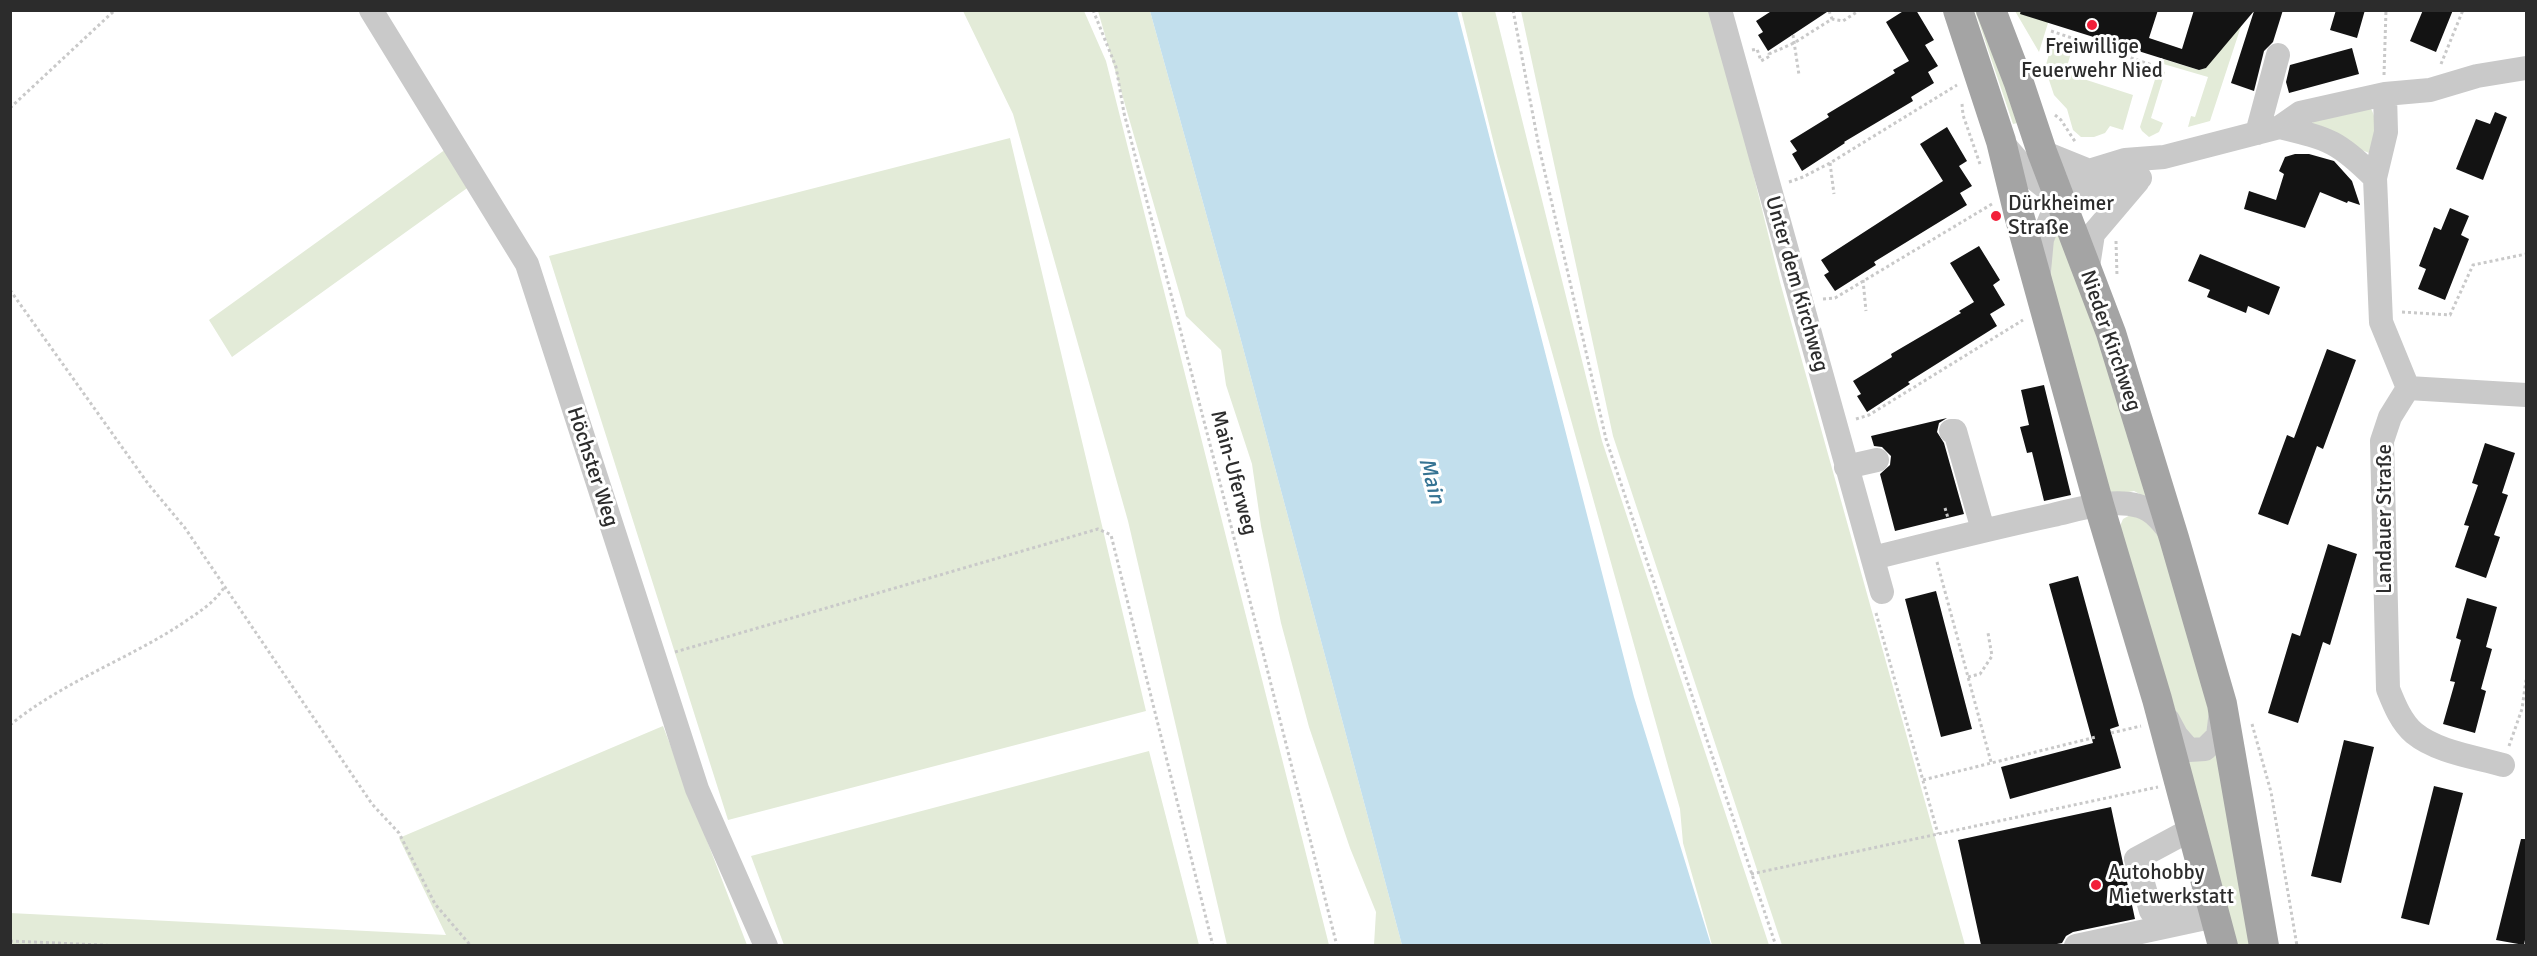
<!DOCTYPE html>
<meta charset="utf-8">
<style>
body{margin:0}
#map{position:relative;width:2537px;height:956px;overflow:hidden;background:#fff;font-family:Signika,sans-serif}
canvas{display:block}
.frame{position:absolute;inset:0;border:12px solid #2c2c2c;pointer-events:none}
</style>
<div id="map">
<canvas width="2537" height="956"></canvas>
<div class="frame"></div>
</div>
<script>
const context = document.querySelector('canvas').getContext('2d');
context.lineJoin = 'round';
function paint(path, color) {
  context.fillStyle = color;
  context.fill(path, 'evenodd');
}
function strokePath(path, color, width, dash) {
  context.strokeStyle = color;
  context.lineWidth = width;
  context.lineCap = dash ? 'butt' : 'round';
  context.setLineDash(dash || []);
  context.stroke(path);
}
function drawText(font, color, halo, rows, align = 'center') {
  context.font = font + ' Signika,sans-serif';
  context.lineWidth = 6;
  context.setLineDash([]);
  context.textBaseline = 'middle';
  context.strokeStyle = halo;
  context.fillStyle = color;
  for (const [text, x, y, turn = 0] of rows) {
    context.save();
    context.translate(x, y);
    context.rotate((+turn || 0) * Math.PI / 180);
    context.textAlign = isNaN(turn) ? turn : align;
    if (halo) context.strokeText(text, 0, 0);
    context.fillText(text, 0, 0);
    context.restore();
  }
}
paint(new Path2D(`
 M963,11H1084L1106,61L1329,945H1227L1128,521L1013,114Z
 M1098,11H1150L1238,329L1402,945H1374L1376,912L1350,848L1309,727L1281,623L1261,526L1252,464L1226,385L1221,350L1186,316Z
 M1461,11H1495L1602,441L1769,945H1712L1683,843L1680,809L1497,156Z
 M1521,11H1713L1780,282L1965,945H1782L1613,436Z
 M1975,11H1981L2022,122L2013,124Z
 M2015,11H2042L2048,23L2039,52Z
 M2226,11H2246L2210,121L2188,127L2191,116L2195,117L2208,77L2160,63L2159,58L2199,70L2206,68Z
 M2054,37L2074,43L2065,73L2133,95L2123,130L2110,126L2105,133L2094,137H2081L2073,130L2067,109L2054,95L2045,68Z
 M2158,70L2165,72L2151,118L2163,123L2159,132L2149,137L2142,131L2140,127Z
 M2361,105L2371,109C2378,121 2379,142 2369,153L2302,126Z
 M1010,138L1146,711L728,820L549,256Z
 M446,149L470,186L232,357L209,320Z
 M2054,219L2087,297L2153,501L2134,491L2107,496L2043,271Z
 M2132,514L2156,525L2215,705L2203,742L2182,733L2120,526L2123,519Z
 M663,726L747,945L11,946L10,913L446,935L399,838Z
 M2219,744L2254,945H2232L2174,746Z
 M1149,751L1199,945H784L751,856Z`), '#e3ebd8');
paint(new Path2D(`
 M1150,11H1457L1634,697L1711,945H1402L1238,329Z`), '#c2dfed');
paint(new Path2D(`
 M1773,10H1830L1768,51L1758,35L1763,32L1756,21Z
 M1905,10H1916L1934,40L1925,45L1938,66L1928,72L1934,83L1911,97L1913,101L1844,142L1845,143L1802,171L1792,154L1797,151L1790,141L1829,117L1827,114L1895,73L1893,70L1909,61L1886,22Z
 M2021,10H2158L2149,38L2182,49L2194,10H2283L2273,42L2264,51L2254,91L2231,83L2254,11L2206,68L2199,70L2020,14Z
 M2336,10H2365L2357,38L2330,30Z
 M2423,10H2453L2436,52L2410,41Z
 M2352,48L2359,74L2289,93L2286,82L2290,65Z
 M2495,112L2507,117L2483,180L2456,169L2476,119L2490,124Z
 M1947,127L1967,161L1959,166L1972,186L1960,193L1967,205L1874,262L1876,265L1835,291L1824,275L1829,272L1821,260L1943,181L1920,144Z
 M2295,154H2309L2334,161L2352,181L2360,205L2348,201L2347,203L2320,192L2305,228L2244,209L2249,191L2276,200L2284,174L2279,171L2285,157Z
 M2450,208L2469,216L2461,235L2469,239L2445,300L2418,289L2426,269L2419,266L2434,227L2441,230Z
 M1979,246L2000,280L1993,285L2005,305L1990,314L1997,326L1908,382L1910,384L1867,412L1857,396L1861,394L1853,381L1892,357L1891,354L1961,313L1959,311L1974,302L1950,263Z
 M2200,254L2280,287L2269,315L2248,306L2246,313L2207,297L2210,290L2188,281Z
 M2327,349L2356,360L2323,449L2317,446L2288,525L2258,514L2287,435L2294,438Z
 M2044,385L2071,495L2044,501L2032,452L2027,453L2020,427L2029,425L2021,390Z
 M1947,418L1939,423L1937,432L1944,443L1964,514L1895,531L1880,474L1890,465L1891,456L1882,447L1874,446L1871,436Z
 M2485,443L2515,453L2502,493L2508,495L2494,535L2500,537L2486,578L2455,567L2469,526L2464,525L2478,485L2472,483Z
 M2328,544L2357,554L2330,645L2323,642L2298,723L2268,713L2292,633L2300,636Z
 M2078,576L2119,726L2110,729L2121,768L2010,799L2001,767L2093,743L2049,584Z
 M1936,591L1972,729L1941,737L1905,599Z
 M2467,598L2497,607L2486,647L2492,649L2481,689L2486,691L2475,733L2443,724L2455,682L2450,681L2461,640L2456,638Z
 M2344,740L2374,747L2341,883L2311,876Z
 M2434,786L2463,793L2429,925L2401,918Z
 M2111,807L2135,919L2073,932L2066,936L2062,943L2052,945H1981L1958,840Z
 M2521,839H2526V935L2524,945L2496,940Z`), '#131313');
strokePath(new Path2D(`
 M1093,10L1116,67L1124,113L1226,506L1337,946
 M1513,10L1539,147L1606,439L1776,946
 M1829,11L1832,19
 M2051,31L2152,65
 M1793,35L1799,75
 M1752,50L1757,49L1761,61L1770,56L1769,54L1794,43L1832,19L1843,21L1860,10
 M2441,64L2463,10
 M2384,75L2386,10
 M1962,104L1963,115L1981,167
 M10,108L115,10
 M2055,115L2061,120L2076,143
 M1830,163L1834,194
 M1789,182L1803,177L1830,163L1957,85
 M2116,241L2117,276
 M1863,280L1866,311
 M10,290L149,485L185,528L372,804L399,833L435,904L471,946
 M1823,299L1835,298L1992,204
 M2402,312L2450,315L2473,265L2526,254
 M1856,419L1869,415L2023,320
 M1945,508L1948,518
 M1937,562L1991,762
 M1876,613L1938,834
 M675,652L1098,529L1111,535L1213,946
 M1968,677L1980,674L1992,656L1988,633
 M2252,724L2271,792L2297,946
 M10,725C61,683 126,660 180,625C197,613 214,604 225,586
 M2111,733L2141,726
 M2509,746L2522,709L2526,680
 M1923,780L2096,737
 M1751,874L2158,787
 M10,941L123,946`), '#c9c9c9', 3, [3, 3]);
strokePath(new Path2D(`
 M371,10L527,264L697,789L766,946
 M1720,10L1882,592
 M2385,94L2386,132L2375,178L2381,322L2408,388
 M2280,127C2329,139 2338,141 2375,178
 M2257,133L2278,55
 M2001,141L2031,176L2059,198L2097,193L2140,178
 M2042,152L2089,171
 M2039,271L2042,239L2059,198L2089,171L2125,160L2164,157L2280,127L2300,113L2385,94L2430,90L2477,76L2526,68
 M2087,273L2093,234L2138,181
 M2408,388L2390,417L2382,441L2388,689C2394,704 2401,722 2414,733C2437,752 2475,757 2503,765
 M2408,388L2526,395
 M1951,431H1955L1983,530
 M1846,467L1877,460
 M1873,558C1933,543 1992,528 2053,515C2080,509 2112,498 2139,506C2154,510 2164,524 2173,536
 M2168,720L2176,735L2189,750L2205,749L2218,736L2221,711
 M2190,830L2136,859L2151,911L2209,897
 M2076,946L2215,916`), '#c9c9c9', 24);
strokePath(new Path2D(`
 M1958,10L2001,141L2019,215L2099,505L2157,699L2223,946
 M1991,10L2019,83L2042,152L2111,333L2174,538L2222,704L2264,946`), '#a4a4a4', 30);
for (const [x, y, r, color] of [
 [2092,25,6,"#f21f39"],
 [1996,216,6,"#f21f39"],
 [2096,885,6,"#f21f39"]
]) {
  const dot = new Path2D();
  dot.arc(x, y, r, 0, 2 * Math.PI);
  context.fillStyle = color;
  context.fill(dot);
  strokePath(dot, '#fff', 2);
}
drawText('21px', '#2c2c2c', '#fff', [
 ["Freiwillige",2092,47,"center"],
 ["Feuerwehr Nied",2092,71,"center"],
 ["Dürkheimer",2008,204],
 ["Straße",2008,228],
 ["Autohobby",2108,873],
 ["Mietwerkstatt",2108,897]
], 'left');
drawText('21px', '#2c2c2c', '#fff', [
 ["Unter dem Kirchweg",1796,284,74],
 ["Nieder Kirchweg",2110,341,71],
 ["Höchster Weg",592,467,72],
 ["Main-Uferweg",1233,473,75],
 ["Landauer Straße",2385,519,-90]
]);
drawText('italic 22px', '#357393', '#fff', [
 ["Main",1431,481,75]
]);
</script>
